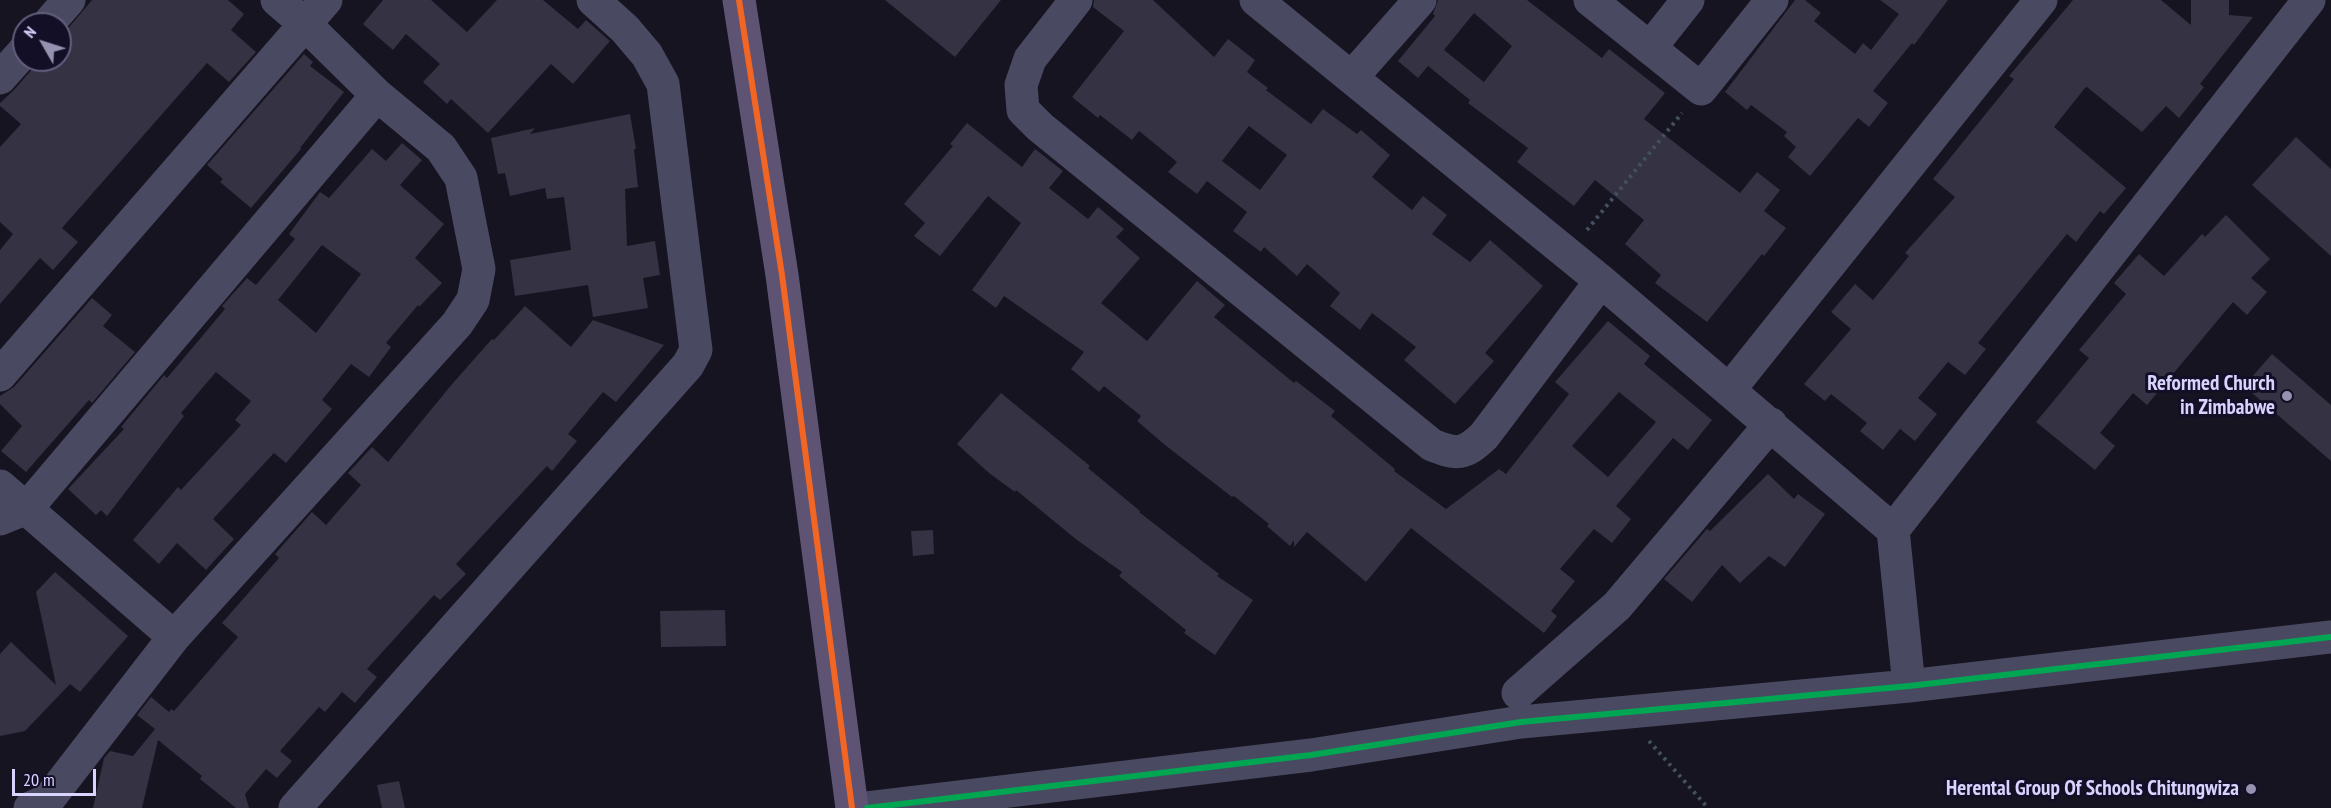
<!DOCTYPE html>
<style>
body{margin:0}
#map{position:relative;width:2331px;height:808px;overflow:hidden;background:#161421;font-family:"PT Sans Narrow",sans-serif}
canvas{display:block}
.north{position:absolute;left:12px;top:12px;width:60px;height:60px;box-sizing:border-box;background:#130f26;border:2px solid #625e7d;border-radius:50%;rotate:309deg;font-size:16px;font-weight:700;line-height:24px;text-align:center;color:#d9d4ff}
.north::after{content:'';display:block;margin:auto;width:21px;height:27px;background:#9591b1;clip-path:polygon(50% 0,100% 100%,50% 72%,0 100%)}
.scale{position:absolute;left:12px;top:769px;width:84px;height:27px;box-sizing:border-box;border:3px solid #d9d4ff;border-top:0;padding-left:8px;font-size:18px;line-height:21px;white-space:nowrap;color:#d9d4ff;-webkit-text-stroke:4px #130f26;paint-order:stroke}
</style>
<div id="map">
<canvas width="2331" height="808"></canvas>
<div class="north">N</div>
<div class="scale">20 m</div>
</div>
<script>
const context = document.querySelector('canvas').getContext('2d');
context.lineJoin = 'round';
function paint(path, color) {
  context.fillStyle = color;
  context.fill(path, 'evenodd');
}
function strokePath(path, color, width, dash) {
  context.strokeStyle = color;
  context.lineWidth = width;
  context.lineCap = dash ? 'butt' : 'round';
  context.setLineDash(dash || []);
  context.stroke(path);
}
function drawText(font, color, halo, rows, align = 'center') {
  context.font = font + ' "PT Sans Narrow",sans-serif';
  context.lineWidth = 6;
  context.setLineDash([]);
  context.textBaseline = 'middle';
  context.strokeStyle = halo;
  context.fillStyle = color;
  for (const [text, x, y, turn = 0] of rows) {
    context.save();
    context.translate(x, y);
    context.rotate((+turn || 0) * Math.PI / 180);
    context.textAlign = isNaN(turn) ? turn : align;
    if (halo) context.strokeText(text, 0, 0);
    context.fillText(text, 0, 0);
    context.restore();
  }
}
paint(new Path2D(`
 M92,0H228L244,14L231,30L256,52L229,82L207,63L62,228L78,242L53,270L40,258L0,304V250L13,234L0,222V147L21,124L0,106V103L14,90L40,60H60V38Z
 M383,0H431L467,32L497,0H543L578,29L586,20L610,41L573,84L551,64L488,133L451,99L447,104L423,82L440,64L406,34L393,50L363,24Z
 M885,0H1001L955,57Z
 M1094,0H1153L1214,57L1228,39L1255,60L1247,72L1268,88L1266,90L1311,124L1323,109L1357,134L1361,130L1390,155L1372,177L1412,210L1423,196L1447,215L1432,234L1470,262L1490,240L1543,286L1485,353L1494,361L1455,404L1404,360L1416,347L1372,313L1360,330L1330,306L1340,293L1307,264L1297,276L1264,247L1261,252L1233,231L1247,212L1207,181L1197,194L1168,172L1177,162L1139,131L1132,140L1100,115L1098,118L1072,97L1124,31L1093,7ZM1249,126L1287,155L1260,190L1222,161Z
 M1438,0H1527L1602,58L1609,49L1665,93L1644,119L1740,193L1757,172L1780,190L1764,211L1786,228L1764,256L1762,254L1707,322L1655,283L1661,275L1625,244L1644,220L1595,180L1574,206L1517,162L1528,148L1468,103L1470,100L1428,66L1418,78L1398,61L1435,16L1433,14ZM1474,13L1512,46L1484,82L1444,50Z
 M1795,0H1805L1821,13L1814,21L1855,54L1863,43L1871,50L1899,14L1880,0H1948L1914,45L1912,43L1873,91L1888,103L1869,127L1858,118L1810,176L1788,157L1796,147L1784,136L1787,132L1751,105L1747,110L1725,92Z
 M2073,0H2161L2191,25V0H2229V15L2253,17L2200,84L2204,87L2179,118L2166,106L2142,132L2087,87L2085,88L2054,127L2126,188L2104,214L2100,211L2076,242L2067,234L1978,343L1986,349L1965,375L1948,362L1918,398L1937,414L1915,441L1900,429L1883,450L1860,431L1867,423L1831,394L1825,401L1804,384L1851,329L1831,312L1855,284L1873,300L1909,256L1905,253L1955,197L1933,179L2014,79L2009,76Z
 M304,54L313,62L310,66L344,92L300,148L301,149L251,208L220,182L223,179L207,165Z
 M630,114L636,149H634L638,187L625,189L627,246L655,241L660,275L643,278L648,308L593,317L588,285L515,296L510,260L571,250L564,197L547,199L545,188L510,196L505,173L498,174L491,138L535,128L530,134Z
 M967,123L1022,167L1035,149L1063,171L1049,188L1088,219L1098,207L1124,229L1116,237L1140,258L1101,303L1147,341L1197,281L1225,305L1214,317L1294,383L1296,381L1335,411L1331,416L1395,469L1394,471L1446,509L1499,469L1506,474L1569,394L1555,382L1608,321L1650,356L1644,364L1712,420L1688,450L1673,438L1616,506L1631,519L1612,543L1594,529L1560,569L1575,581L1551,611L1557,616L1544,633L1411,528L1366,582L1307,532L1294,547V540L1290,546L1267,526L1269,524L1234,496L1232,497L1165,445L1137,421L1141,416L1104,386L1099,392L1071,369L1084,352L1004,296L996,308L972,290L1021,223L988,196L940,256L914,236L925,223L904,204L953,146L950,144ZM1619,392L1656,422L1608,477L1572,446Z
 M2296,137L2331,169V256L2252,185Z
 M402,143L422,160L400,185L444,224L415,258L442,283L419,307L418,305L386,343L391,347L369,377L351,364L322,400L332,409L286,463L274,453L213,519L234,539L206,570L177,543L159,564L133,540L178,487L181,490L241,425L235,420L251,401L216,372L181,413L184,416L107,516L101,510L96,515L68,489L124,429L121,427L164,375L167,378L225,309L222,306L247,278L256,285L295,239L289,234L320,192L329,198L372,149L386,161ZM322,245L361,274L316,333L278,300Z
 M2226,215L2270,259L2251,278L2267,292L2247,315L2233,302L2147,405L2133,393L2100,433L2115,446L2095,470L2036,422L2089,358L2079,350L2126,294L2114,283L2139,254L2164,276L2202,234L2205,237Z
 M92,298L112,315L103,326L135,352L92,403L89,400L26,472L1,451L22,426L0,404V396L14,387Z
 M525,306L571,347L593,320L664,345L616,402L603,392L568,434L577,441L552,471L547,466L456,564L466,574L440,600L434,595L367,669L377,677L355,703L342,692L325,712L319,707L280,751L292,761L277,778L266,769L245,794L249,808H236L200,779L202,776L158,740L142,808H93L104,758L110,751L133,756L155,729L137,715L151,697L169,712L171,709L174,711L238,637L222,623L279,558L275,554L312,512L326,525L361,485L348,473L372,447L388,462L453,383L492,339L494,340Z
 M2272,354L2331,405V461L2244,386Z
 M1001,393L1090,466L1088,468L1140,511L1139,512L1219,574L1217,576L1253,600L1215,655L1184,633L1186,630L1119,576L1122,572L1077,540L1016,490L1015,492L989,473L957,444Z
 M1768,474L1794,499L1798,494L1825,514L1785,567L1769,556L1740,583L1722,565L1692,602L1664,579L1707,529L1710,531Z
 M933,530L934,554L913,556L911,531Z
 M55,572L128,636L80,692L70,684L25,731L0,736V654L11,642L56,685L36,592Z
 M725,610L726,646L661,647L660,611Z
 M399,781L405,808H382L377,785Z`), '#343243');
strokePath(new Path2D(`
 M1587,230L1682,113
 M1649,741L1708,808`), '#44505f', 4, [3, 4.5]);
strokePath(new Path2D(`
 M1076,0L1030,59L1021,85L1023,110L1040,127L1432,445C1457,455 1464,455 1484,436L1601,281
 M1256,0L1601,281L1893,530L2309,0
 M1590,0L1701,89L1772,0
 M48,24L69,0
 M1650,48L1688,0
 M1352,77L1420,0
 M0,78L24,51
 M0,375L326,0
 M1730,389L2041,0
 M0,486L174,637
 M0,519L27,508L377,95
 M1893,530L1909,686
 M1518,693L1617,606L1771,424
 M30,808L48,800L174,637L457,324L473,300L479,269L461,178L441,148L377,95L305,24L277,0
 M295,808L688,365L696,350L663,84L647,55L625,29L593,0
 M867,808L1311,755L1521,722L1909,686L2331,637`), '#4a4962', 33);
strokePath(new Path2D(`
 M739,0L782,275L852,808`), '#5e5373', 33);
strokePath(new Path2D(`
 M739,0L782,275L852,808`), '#f26522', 6);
strokePath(new Path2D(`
 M867,808L1311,755L1521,722L1909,686L2331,637`), '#00a651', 6);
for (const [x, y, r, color] of [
 [2287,396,6,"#9591b1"],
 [2251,789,6,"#9591b1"]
]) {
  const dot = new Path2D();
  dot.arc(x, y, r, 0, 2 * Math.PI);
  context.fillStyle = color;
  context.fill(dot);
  strokePath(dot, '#130f26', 2);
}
drawText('bold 21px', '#d9d4ff', '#130f26', [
 ["Reformed Church",2275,384],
 ["in Zimbabwe",2275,408],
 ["Herental Group Of Schools Chitungwiza",2239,789]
], 'right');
</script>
